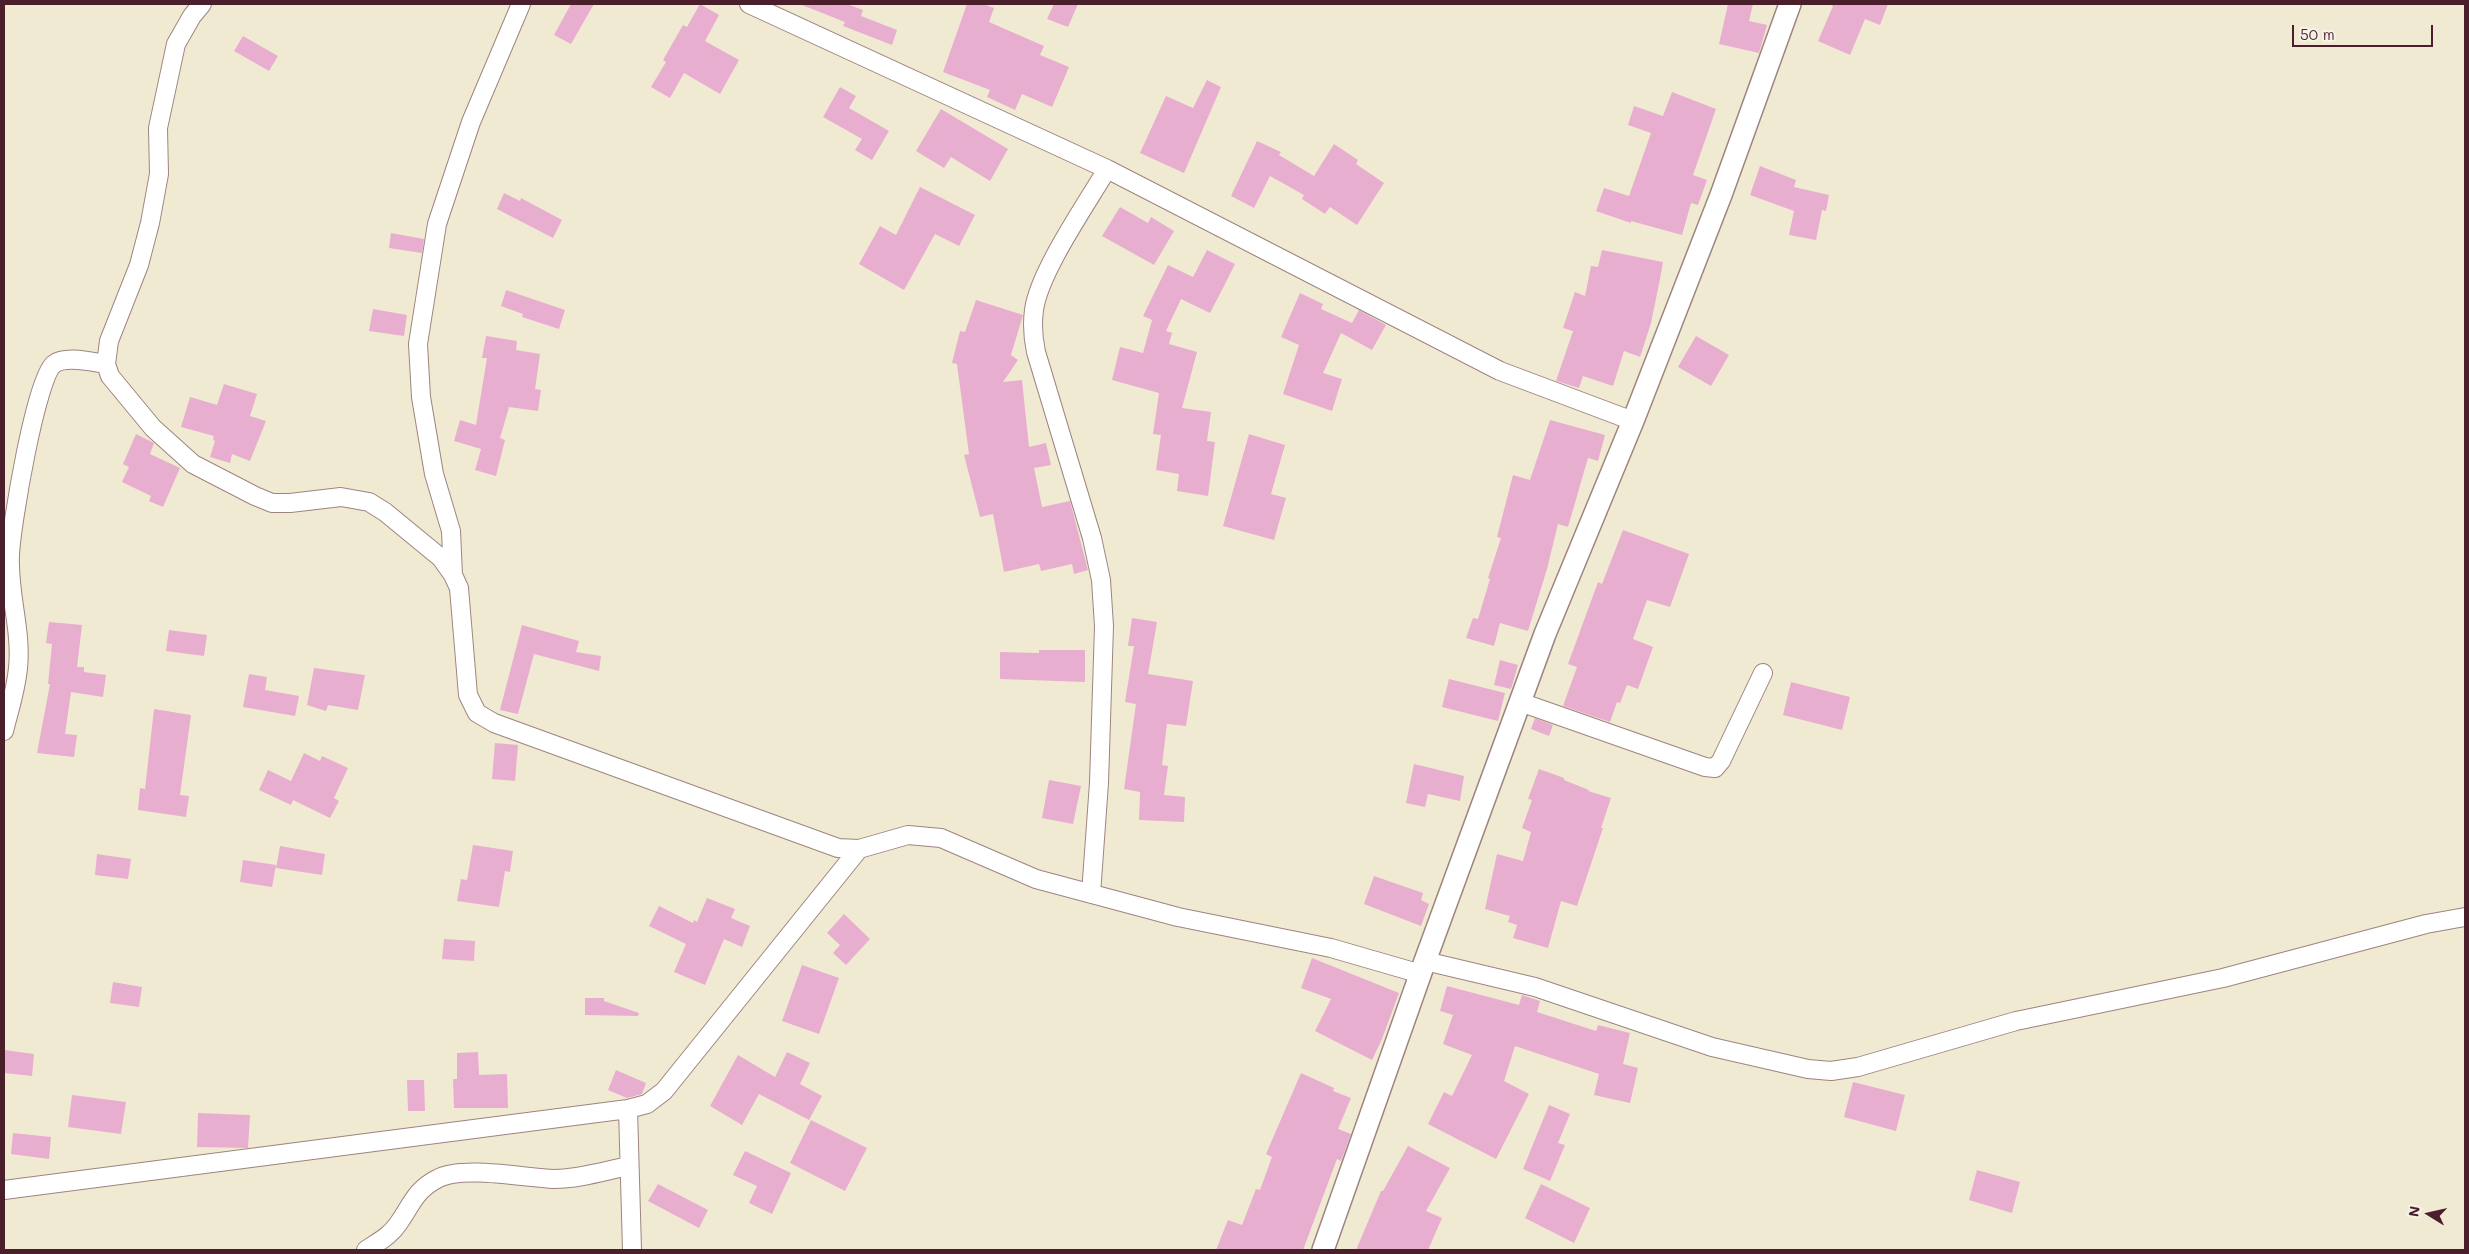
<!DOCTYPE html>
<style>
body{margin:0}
#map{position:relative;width:2469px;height:1254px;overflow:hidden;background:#f1ead3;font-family:Mali,sans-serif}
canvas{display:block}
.frame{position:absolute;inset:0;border:5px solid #4a1f2b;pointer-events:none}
.north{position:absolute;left:2404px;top:1189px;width:50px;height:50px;-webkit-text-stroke:4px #f7f3e8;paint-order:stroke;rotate:280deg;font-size:14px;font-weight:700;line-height:20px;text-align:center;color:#4a1f2b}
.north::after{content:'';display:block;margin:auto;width:18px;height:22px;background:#4a1f2b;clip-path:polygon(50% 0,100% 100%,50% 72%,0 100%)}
.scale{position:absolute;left:2292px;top:25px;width:141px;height:22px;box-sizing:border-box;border:2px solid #4a1f2b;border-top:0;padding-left:6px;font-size:15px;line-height:18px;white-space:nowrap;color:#4a1f2b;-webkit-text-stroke:4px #f7f3e8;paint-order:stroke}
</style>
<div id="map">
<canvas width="2469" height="1254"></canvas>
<div class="frame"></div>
<div class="north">N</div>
<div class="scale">50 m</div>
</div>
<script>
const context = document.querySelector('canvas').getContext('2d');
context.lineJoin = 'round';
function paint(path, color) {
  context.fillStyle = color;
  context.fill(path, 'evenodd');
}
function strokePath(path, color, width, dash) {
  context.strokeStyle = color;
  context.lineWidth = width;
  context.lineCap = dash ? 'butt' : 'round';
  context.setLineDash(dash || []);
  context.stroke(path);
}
paint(new Path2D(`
 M571,4H594L571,44L554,35Z
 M700,4L719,15L705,41L739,60L720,94L684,73L670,98L651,87L666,62L663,60L683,25L687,27Z
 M847,4L863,10L861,16L897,30L892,45L843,26L845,22L802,5Z
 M967,4H983L994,8L989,22L1044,46L1040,55L1069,67L1052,107L1022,94L1015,110L987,97L990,90L943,72Z
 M1054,4H1078L1068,27L1047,19Z
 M1728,4H1753L1749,21L1767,25L1759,53L1719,44Z
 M1829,4H1888L1880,25L1865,19L1850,55L1818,41L1833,6Z
 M243,36L278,56L269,71L234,51Z
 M1207,80L1221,87L1184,173L1140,153L1166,96L1193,108Z
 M840,87L856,96L849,108L889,131L872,160L855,150L862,139L823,117Z
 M1672,92L1716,109L1693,175L1707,180L1698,205L1691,203L1682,235L1631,221V223L1596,211L1604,188L1629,196L1651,133L1628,125L1634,106L1663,116Z
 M941,109L1008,149L990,181L951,157L944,168L916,151Z
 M1257,141L1281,152L1279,155L1314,176L1334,144L1358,160L1356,164L1384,183L1357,225L1330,207L1325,214L1302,199L1304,195L1270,176L1254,208L1231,196Z
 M1760,166L1796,180L1794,187L1829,195L1826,211L1822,210L1816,240L1789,235L1794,211L1750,195Z
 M920,187L975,215L959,246L935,234L904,290L859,264L880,226L896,235Z
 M504,193L520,201L521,198L562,220L553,238L497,209Z
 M1120,207L1148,223L1151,217L1174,231L1154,265L1102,236Z
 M391,233L424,239L422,253L389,248Z
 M1207,250L1235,264L1223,288L1210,313L1181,299L1166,331L1172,333L1169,344L1197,352L1182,408L1211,412L1207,441L1215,442L1208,496L1177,491L1179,474L1156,470L1161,435L1153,434L1159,393L1112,380L1120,347L1143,353L1152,320L1143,316L1168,265L1193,277Z
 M1602,250L1663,262L1660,279L1651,323L1640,357L1624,351L1613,386L1583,376L1579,388L1556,381L1573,331L1563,328L1575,292L1585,296L1591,266L1598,267Z
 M506,290L565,310L559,329L522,317L523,314L501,306Z
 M1300,293L1323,304L1321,309L1352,323L1359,310L1386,325L1372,350L1341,333L1323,373L1342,379L1332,411L1283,394L1299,345L1281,337Z
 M976,300L1023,315L1011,355L1018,360L1003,382L1022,380L1029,447L1046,443L1051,465L1034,468L1042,507L1070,501L1088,570L1074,574L1072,564L1041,571L1039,564L1004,572L993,514L980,517L964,455L969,454L957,364L952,363L960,331L965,332Z
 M373,309L407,315L404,336L369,331Z
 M486,336L517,341L516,350L540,354L535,389L541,390L538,411L509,407L500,438L505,440L496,476L475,470L481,449L454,441L460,420L476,425L487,358H482Z
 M1696,336L1729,355L1711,386L1678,367Z
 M224,384L257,394L250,416L266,421L250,461L232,454L230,463L210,457L215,441L213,440L214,436L181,427L190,397L217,405Z
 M1550,420L1605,435L1598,461L1588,458L1568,527L1558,524L1547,569L1528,631L1500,623L1494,646L1466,638L1473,618L1478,619L1490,579L1488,578L1501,538L1497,537L1513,475L1530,480Z
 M136,434L154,443L150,454L180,468L163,507L149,501L151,496L122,482L129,467L123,464Z
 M1249,434L1285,445L1271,494L1286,498L1274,540L1223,526Z
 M1623,530L1689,554L1670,607L1647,600L1633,639L1653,647L1638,689L1627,685L1620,703L1617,702L1610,722L1563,706L1577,667L1568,664L1598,582L1602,584Z
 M1132,618L1157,622L1148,674L1193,681L1186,726L1167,724L1162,765L1168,766L1164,795L1185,797L1184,822L1139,820L1140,792L1124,789L1136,704L1125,702L1134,646H1128Z
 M49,622L82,625L77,667H84V672L106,675L103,697L71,692L65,734L77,735L74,757L37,753L50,684H48L52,644L46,643Z
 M522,625L579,641L576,652L601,656L599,671L534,654L518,714L500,710Z
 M169,630L207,635L204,656L166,651Z
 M1039,650H1085V682L1000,679V652L1039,653Z
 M1500,660L1518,665L1511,689L1494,685Z
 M314,668L365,675L358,710L328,705L326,711L307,705Z
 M249,674L267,677L265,690L299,696L295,716L243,707Z
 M1449,679L1505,693L1498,721L1442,707Z
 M1791,682L1850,697L1842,730L1783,715Z
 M154,709L191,715L180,795L189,796L186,817L138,810L140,788L145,789Z
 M1535,718L1553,725L1549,736L1531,729Z
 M495,743L518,745L515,781L492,779Z
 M304,753L320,761L322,756L348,768L334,798L339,801L330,818L293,800L291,805L259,790L268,770L291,781Z
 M1414,764L1464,776L1460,801L1428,794L1425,807L1406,803Z
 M1539,769L1564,778V780L1589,790L1588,791L1611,798L1601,828H1603L1577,906L1561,901L1548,948L1513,938L1517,925L1508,922L1510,916L1485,909L1497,854L1523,861L1531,832L1522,828L1532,800L1528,799Z
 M1049,780L1081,786L1073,824L1042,818Z
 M473,845L513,851L510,872L505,871L499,907L457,901L461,879L467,880Z
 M280,846L325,854L322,875L276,868Z
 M97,854L131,859L128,879L95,875Z
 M243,860L276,865L272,887L240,882Z
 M1374,876L1423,893L1421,900L1429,904L1421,926L1364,904Z
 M707,898L735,909L731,918L750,926L742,947L724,939L705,985L674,972L686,944L649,926L659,906L693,923L694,920L697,922Z
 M844,914L870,939L846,965L833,953L840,945L827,933Z
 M444,939L475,941L474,961L442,959Z
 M1312,958L1399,993L1382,1039L1372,1060L1315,1031L1331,999L1301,988Z
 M802,965L839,978L819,1034L782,1021Z
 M113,982L142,987L139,1007L110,1003Z
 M1447,986L1519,1005L1522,995L1540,1001L1537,1012L1596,1031L1598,1025L1630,1033L1623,1064L1638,1068L1630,1103L1594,1095L1599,1074L1515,1046L1504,1081L1529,1094L1496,1159L1428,1124L1444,1092L1452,1096L1472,1055L1443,1044L1453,1015L1440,1011Z
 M585,998H604V1001L639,1013L638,1016L585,1015Z
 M4,1050L34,1054L32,1076L4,1073Z
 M478,1052L479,1075L507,1074L508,1108H454L453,1079H457V1053Z
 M787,1052L810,1063L800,1084L822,1096L809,1120L759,1094L742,1125L710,1106L738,1055L775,1077Z
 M616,1070L646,1083L642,1094L627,1098L608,1090Z
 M1301,1073L1334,1088L1333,1091L1351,1098L1338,1129L1351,1134L1341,1161L1337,1159L1303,1250H1216L1228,1220L1242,1225L1256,1189L1260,1190L1272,1157L1266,1154Z
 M407,1080H424L425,1111H408Z
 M1853,1082L1905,1095L1896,1131L1844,1117Z
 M72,1095L126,1102L121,1134L68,1127Z
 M1549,1105L1570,1114L1558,1143L1565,1145L1550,1181L1523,1169Z
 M198,1113L250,1115L248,1148L197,1147Z
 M811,1120L867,1148L845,1191L790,1163Z
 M13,1133L51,1137L49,1159L11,1154Z
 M1408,1146L1450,1168L1426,1211L1442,1218L1428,1250H1356L1381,1191H1383Z
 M745,1151L791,1173L772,1214L749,1203L757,1186L733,1175Z
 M1977,1170L2020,1182L2012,1213L1969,1200Z
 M658,1184L708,1210L699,1228L648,1201Z
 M1541,1184L1590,1208L1574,1243L1525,1218Z`), '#e8aecf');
const minor = new Path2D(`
 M202,4L192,16L176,44L158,128L159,174L150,223L139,265L109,341L106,364L110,376L153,428L193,464L255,496L272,503H290L341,497L369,502L385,512L441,558L453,575L459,588L468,695L477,713L494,723L838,848L859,849L908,835L941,838L1036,879L1178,917L1331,948L1421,974
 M749,4L1107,169L1500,371L1633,421
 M453,575L451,531L434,474L421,397L418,344L437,224L471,122L521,4
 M1520,702L1705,767L1715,768L1721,761L1763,673
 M4,731C9,711 16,690 18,668C22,630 8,593 10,555C11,527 36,377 54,364C66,355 92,362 106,364
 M1091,894L1099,783L1104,626L1101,580L1092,538L1036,352C1033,338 1032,325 1034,310C1039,272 1086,205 1107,169
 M1425,961L1535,987L1712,1047L1808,1069L1831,1071L1858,1067L2016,1021L2223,978L2426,924L2465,917
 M628,1109L632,1250
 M4,1190L628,1109L647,1104L664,1091L859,849
 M366,1250C378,1242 390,1236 398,1224C411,1206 415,1190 437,1179C462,1165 525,1178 554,1179C579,1179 604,1171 629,1166`);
const tertiary = new Path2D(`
 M1323,1250L1425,961L1545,634L1633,421L1721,195L1790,4`);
strokePath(minor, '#9e847f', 20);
strokePath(tertiary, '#9e847f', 24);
strokePath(minor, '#fff', 18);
strokePath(tertiary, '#fff', 21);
</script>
